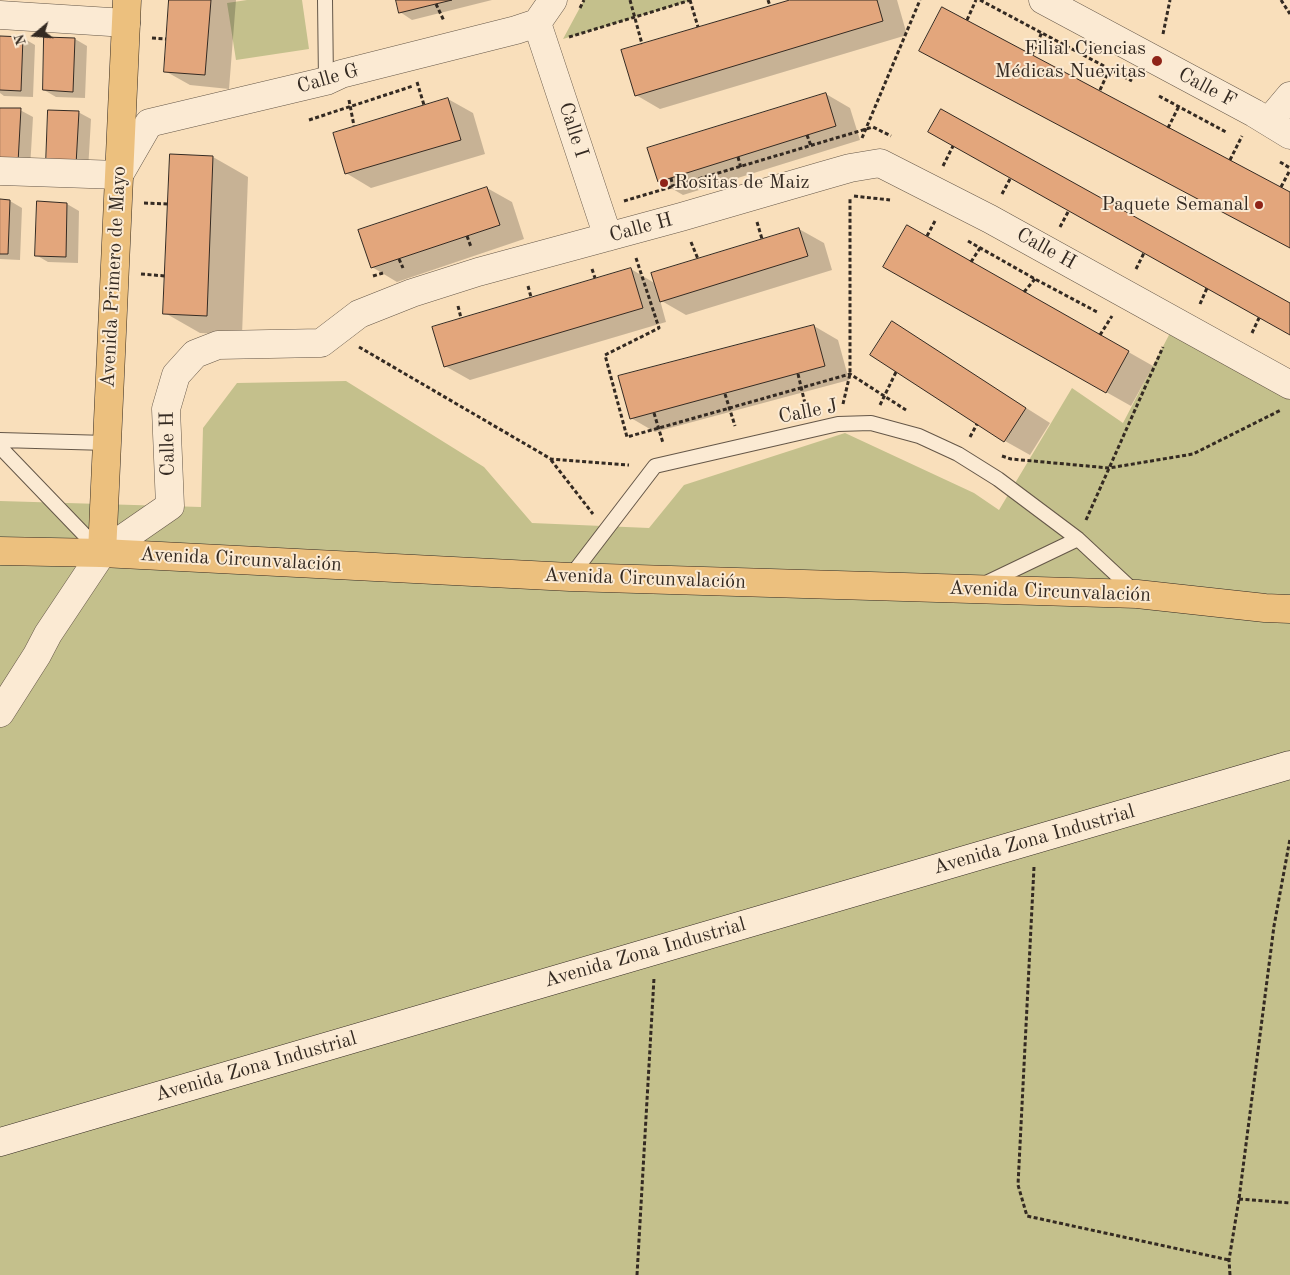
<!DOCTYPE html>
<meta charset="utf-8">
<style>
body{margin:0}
#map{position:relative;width:1290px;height:1275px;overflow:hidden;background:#f9dfbb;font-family:"Old Standard TT",serif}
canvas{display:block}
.north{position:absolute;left:10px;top:10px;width:50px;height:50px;-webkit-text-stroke:4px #fbead3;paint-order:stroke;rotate:252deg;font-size:14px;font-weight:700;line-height:20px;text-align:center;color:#342a22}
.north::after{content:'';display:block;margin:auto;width:18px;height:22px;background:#342a22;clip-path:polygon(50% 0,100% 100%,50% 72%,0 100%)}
</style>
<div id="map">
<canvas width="1290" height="1275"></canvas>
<div class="north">N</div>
</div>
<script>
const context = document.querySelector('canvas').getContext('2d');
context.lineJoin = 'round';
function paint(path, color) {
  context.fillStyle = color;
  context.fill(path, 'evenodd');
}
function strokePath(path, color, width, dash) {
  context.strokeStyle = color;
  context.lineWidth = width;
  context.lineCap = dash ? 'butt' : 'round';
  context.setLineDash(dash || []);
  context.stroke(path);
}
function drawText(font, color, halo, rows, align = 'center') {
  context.font = font + ' "Old Standard TT",serif';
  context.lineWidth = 4;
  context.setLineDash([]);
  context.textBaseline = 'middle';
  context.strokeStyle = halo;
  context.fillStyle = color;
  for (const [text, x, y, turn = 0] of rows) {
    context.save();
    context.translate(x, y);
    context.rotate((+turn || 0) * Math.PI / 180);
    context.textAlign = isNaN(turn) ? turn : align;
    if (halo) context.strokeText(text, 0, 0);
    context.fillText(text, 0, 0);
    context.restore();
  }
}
paint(new Path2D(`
 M247,0H302L309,49L236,60L227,3Z
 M584,0H692L563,39Z
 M1176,324L1290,385V1275H0V501L201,507L203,428L237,383L346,381L484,467L532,523L649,528L684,485L845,433L974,493L999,510L1072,388L1123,423L1169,335Z`), '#c4c08c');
paint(new Path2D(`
 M171,0H236L229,89L190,85L165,71Z
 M397,0H492L412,20L400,12Z
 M792,0H897L907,35L660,109L636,95Z
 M0,37L23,38L35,45L33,97L4,96L0,93Z
 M46,38L75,39L87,46L85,98L56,97L44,90Z
 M826,94L850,108L860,140L683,195L659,181Z
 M448,99L473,113L485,154L371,188L346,173Z
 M0,109L20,110L33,117L30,169L1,168Z
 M78,112L91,119L88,171L59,170Z
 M171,155L213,157L248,177L242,335L200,333L165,313Z
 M487,188L512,202L524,239L397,282L372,267Z
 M0,201H10L22,208L20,260L0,259Z
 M38,202L67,204L79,211L78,263L48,262L36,255Z
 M907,226L1153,366L1131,406L909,281Z
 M799,229L824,243L832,270L686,315L660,300L666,322L470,380L445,366L631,269L656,284Z
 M892,323L1050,423L1030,455L1005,441L872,355Z
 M814,326L838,340L849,380L655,432L631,418Z`), '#0003');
const building = new Path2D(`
 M169,0H211L205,75L164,72Z
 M396,0H452L399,13Z
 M790,0H877L883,21L635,96L621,50Z
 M942,7L1290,192V248L919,51Z
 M0,36L23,37L21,91L0,90Z
 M44,37L75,38L73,92L43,90Z
 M826,93L836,126L658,182L647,148Z
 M448,98L461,140L345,174L333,133Z
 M0,108H21L18,163L0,162Z
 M941,109L1290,303V335L928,132Z
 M48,110L79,111L76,165L46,164Z
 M170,154L213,156L207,316L163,314Z
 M487,187L500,225L371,268L358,230Z
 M0,199L10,200L8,254H0Z
 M37,201L67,203L66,257L35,256Z
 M907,225L1129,351L1106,393L883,267Z
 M799,228L808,256L660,302L651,273Z
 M631,268L643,308L444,367L432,327Z
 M892,321L1026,408L1004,442L870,355Z
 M814,325L825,366L630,419L618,376Z`);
paint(building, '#e3a67c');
strokePath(building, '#342a22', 1);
const service = new Path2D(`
 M325,0L326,81
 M0,440L107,443
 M0,447L100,551
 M570,577L655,466L838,424L871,423L919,436L958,454L998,479L1078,539L1136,593
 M984,584L1078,539`);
const minor = new Path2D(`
 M1043,0L1254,113L1290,135
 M0,15L126,23
 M537,23L608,237
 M1269,121L1290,96
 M0,171L119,175L149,123L326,81L341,74L516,30L537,23L553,0
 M102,553L170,506L166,409L176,375L195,354L218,345L321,343L359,314L412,293L478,272L681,217L822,176L850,168L880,163L990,219L1290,385`);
const tertiary = new Path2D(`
 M0,713L37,655L48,634L102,553`);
const secondary = new Path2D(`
 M0,1142L1290,765`);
const primary = new Path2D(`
 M102,553L127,0`);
const trunk = new Path2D(`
 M0,551L102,553L570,577L1137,594L1265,608L1290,609`);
strokePath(service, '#655748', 16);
strokePath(minor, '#655748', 29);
strokePath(tertiary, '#655748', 29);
strokePath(secondary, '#342a22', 29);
strokePath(primary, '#342a22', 29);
strokePath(trunk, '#342a22', 29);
strokePath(new Path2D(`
 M630,0L642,44
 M690,0L698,27
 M768,0L770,6
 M980,0L1132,81
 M1281,0L1290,14
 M436,4L444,21
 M580,8L584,0
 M967,20L976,0
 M1163,34L1170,0
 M569,37L691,0
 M152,38L166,39
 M1032,55L1042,32
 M417,82L424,105
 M1100,90L1110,68
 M1159,96L1226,132
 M349,100L354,126
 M309,120L413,86
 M1168,128L1179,106
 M807,135L811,146
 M862,138L920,0
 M738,157L741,168
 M1230,160L1242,136
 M1280,162L1290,168
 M943,166L953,146
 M671,178L673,187
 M1281,187L1290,170
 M1002,194L1010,179
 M854,196L890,200
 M624,201L873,127L891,136
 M144,203L168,204
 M757,222L762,239
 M1060,227L1068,212
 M467,236L471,247
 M927,236L935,221
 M968,241L1035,279L1099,313
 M691,242L698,259
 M636,258L659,328L605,355L627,437L850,374L906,410
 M399,259L403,268
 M971,262L980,248
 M592,269L595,278
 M1136,269L1144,253
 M141,274L165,276
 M373,276L383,273
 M528,286L531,297
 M1024,292L1035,279
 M1200,304L1207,288
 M458,306L461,318
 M1252,333L1259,318
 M1100,335L1112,316
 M359,347L551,459L629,465
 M798,374L807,412
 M725,394L735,426
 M843,404L850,374V197
 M880,405L896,372
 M654,413L663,443
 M970,437L977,424
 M1002,456L1011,459L1109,468L1193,454L1281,410
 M551,460L593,514
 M1086,520L1163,347
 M1034,867L1018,1185L1027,1216L1229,1260
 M1239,1199L1290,1203
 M637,1275L654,978
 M1230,1275L1229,1260L1239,1199L1274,926L1290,839`), '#342a22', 3, [4, 2.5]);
strokePath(service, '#fbead3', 14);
strokePath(minor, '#fbead3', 28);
strokePath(tertiary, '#fbead3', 28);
strokePath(secondary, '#fbead3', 28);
strokePath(primary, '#ecc07e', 28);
strokePath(trunk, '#ecc07e', 28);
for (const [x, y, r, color] of [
 [1157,61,6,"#8f2418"],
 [664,183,5,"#8f2418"],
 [1259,205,5,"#8f2418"]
]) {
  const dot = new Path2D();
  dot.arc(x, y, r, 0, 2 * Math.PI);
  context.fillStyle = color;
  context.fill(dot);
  strokePath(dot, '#fbead3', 2);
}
drawText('20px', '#342a22', '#fbead3', [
 ["Filial Ciencias",1146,49],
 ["Médicas Nuevitas",1146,72],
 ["Rositas de Maiz",674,183,"left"],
 ["Paquete Semanal",1249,205]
], 'right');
drawText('20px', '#342a22', '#fbead3', [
 ["Calle G",328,79,-16],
 ["Calle F",1207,88,28],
 ["Calle I",573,130,72],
 ["Calle H",641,228,-15],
 ["Calle H",1046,249,29],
 ["Avenida Primero de Mayo",114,277,-87],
 ["Calle J",808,412,-11],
 ["Calle H",168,444,-91],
 ["Avenida Circunvalación",241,560,3],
 ["Avenida Circunvalación",645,579,2],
 ["Avenida Circunvalación",1050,592,2],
 ["Avenida Zona Industrial",1034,840,-16],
 ["Avenida Zona Industrial",645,953,-16],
 ["Avenida Zona Industrial",256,1067,-16]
]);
</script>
